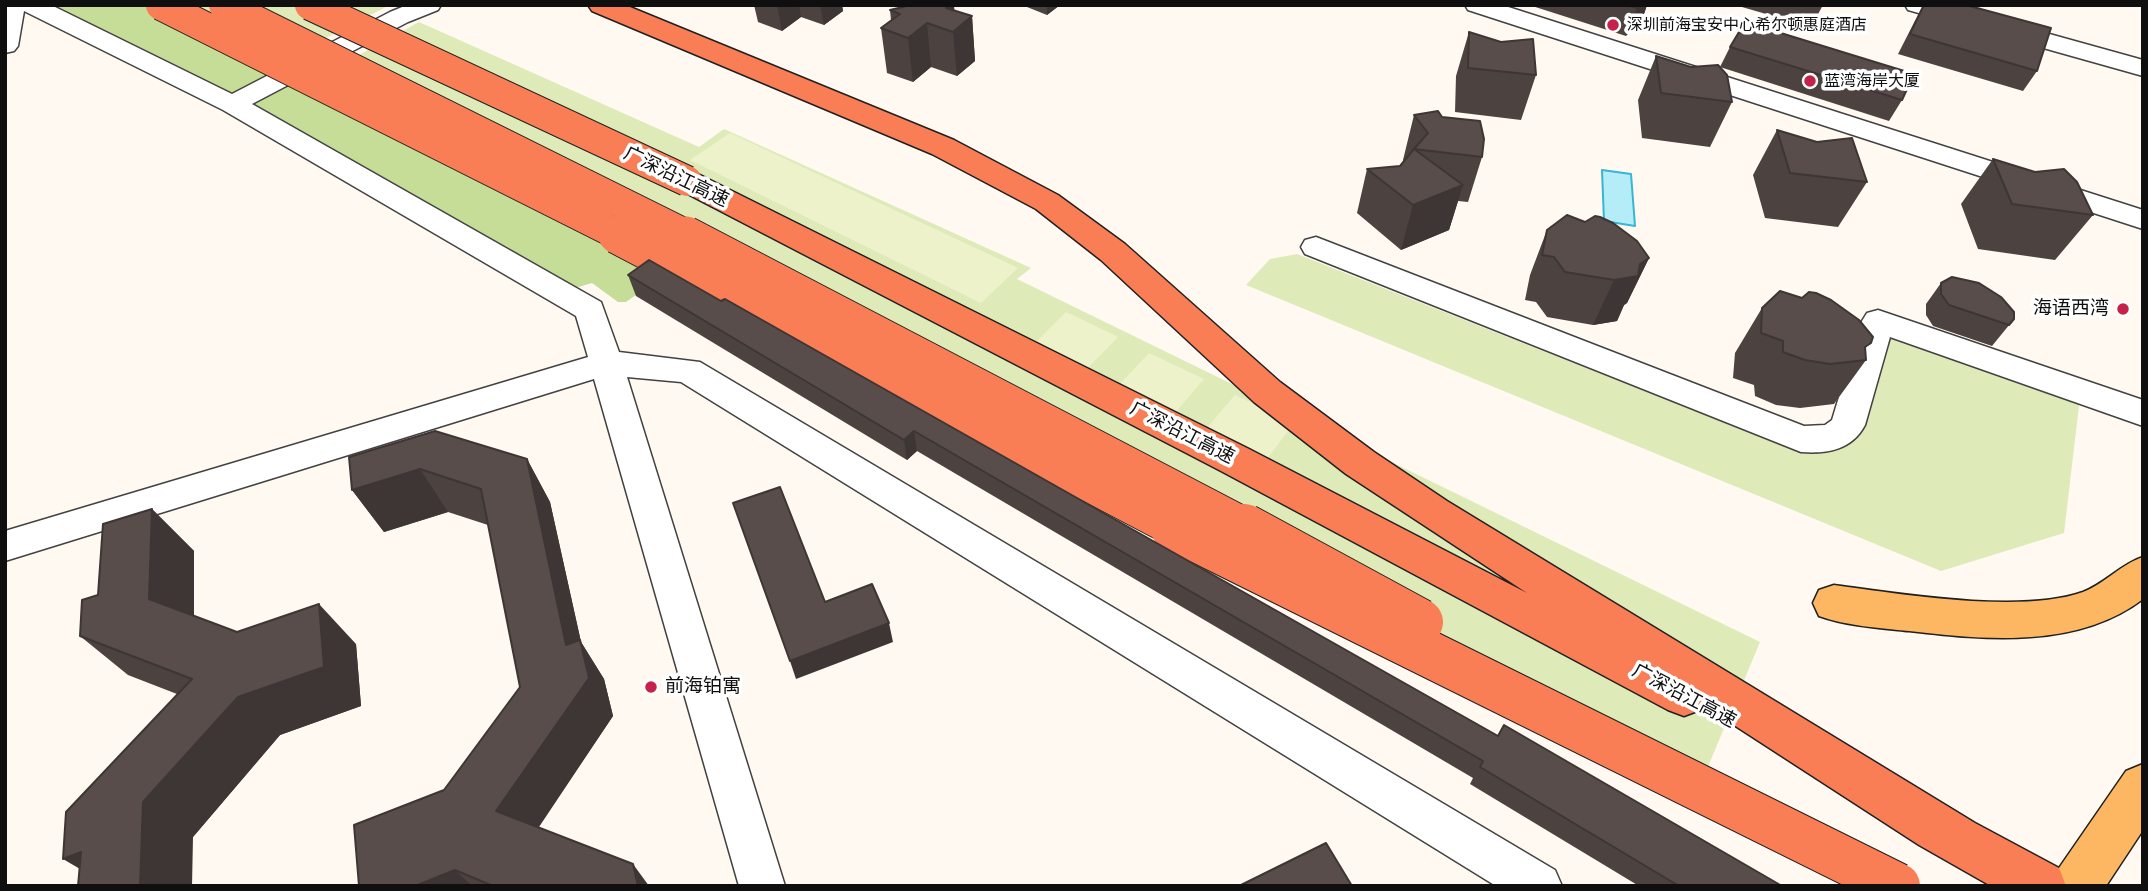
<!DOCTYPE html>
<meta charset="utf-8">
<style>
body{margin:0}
#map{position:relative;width:2148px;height:891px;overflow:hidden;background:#fff9f1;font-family:Lora,serif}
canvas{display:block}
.frame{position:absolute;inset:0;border:7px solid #0f0f0f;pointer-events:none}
</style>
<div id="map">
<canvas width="2148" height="891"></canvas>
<div class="frame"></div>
</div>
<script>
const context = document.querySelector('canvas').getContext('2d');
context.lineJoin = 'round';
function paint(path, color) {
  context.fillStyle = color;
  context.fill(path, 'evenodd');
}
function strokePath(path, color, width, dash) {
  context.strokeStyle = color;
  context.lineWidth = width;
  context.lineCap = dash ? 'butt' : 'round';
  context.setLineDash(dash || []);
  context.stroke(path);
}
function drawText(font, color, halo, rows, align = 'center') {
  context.font = font + ' Lora,"Noto Sans SC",serif';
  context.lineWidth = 7;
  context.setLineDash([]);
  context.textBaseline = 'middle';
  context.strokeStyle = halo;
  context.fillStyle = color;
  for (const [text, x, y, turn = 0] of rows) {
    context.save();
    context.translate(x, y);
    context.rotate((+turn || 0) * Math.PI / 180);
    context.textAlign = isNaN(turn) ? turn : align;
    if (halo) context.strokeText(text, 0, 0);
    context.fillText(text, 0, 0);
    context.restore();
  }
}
paint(new Path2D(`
 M192,5H381L386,7L293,55Z
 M419,22L699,147L724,129L1031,268L1017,279L1760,642L1702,781L328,72Z
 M1297,254L1794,450L1851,444L1885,340L1901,336L2080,397L2064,533L1941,571L1246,285L1270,259Z`), '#deebb9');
paint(new Path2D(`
 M43,5H143L666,268L667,273L626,302H618L592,283L575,288Z`), '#c5dd97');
paint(new Path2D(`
 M730,133L1018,268L981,303L690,160Z
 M1066,312L1118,337L1088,368L1036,342Z
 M1149,353L1204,379L1175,413L1119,385Z
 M1235,395L1294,423L1267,459L1206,429Z`), '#edf2cb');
const water = new Path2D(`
 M1602,170L1631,174L1635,226L1604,221Z`);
paint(water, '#b4edf8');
strokePath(water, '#38b5d2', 2);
const minor = new Path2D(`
 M5,5H51L232,94L390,12L407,5H441L438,10L408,22L252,104L601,302L619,352L700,362L1555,870L1562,886H1496L681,382L627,377L785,886H739L594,379L5,561V531L588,357L576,316L223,110L24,11L18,46L14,51L5,53Z
 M1465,5H1502L2143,210V229L1468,10Z
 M1905,5H1945L2143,60V76L1908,10Z
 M1316,237L1804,426L1825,425L1832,420L1862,321L1867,313L1878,310L2143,400V426L1890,337L1865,425C1852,450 1827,454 1801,452L1305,254L1301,247L1305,240Z`);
const major = new Path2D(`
 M2143,557V599C2077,649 1986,640 1909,631C1879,628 1847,626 1819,616L1813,603L1819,590L1834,585C1900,594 2021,614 2083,592C2106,583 2121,564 2143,557Z
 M2143,764V830L2106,886H2052L2059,868L2126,771Z`);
const highway = new Path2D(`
 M588,5H625L954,140L1058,195L1125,244L1280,382L1374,452L1447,501L1975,823L2059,868L2066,886H1991L1919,845L1703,705L1700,710L1684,716L1668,710L1221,471L676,188L671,181L676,174L687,171L698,174L1249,449L1527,593L1346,474L1254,402L1101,260L1036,209L932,154L592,11Z`);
strokePath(minor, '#424242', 3);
strokePath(major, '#202020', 3);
strokePath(highway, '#202020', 3);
paint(minor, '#fff');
paint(major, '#fdb763');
paint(highway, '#f97d55');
const highwayBridgeFar2 = new Path2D(`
 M161,5L621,236
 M224,5L689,236
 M310,5L687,181`);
const highwayBridgeFar1 = new Path2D(`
 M617,235L1177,529
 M686,235L1249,529`);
const highwayBridge = new Path2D(`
 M1173,527L1897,886
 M1245,527L1420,622`);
strokePath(highwayBridgeFar2, '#202020', 32, []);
strokePath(highwayBridgeFar1, '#202020', 39, []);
strokePath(highwayBridge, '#202020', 48, []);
strokePath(highwayBridgeFar2, '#f97d55', 30);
strokePath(highwayBridgeFar1, '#f97d55', 37);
strokePath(highwayBridge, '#f97d55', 46);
paint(new Path2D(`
 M754,5H842L843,11L824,25L801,17L782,31L758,22Z
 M1022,5H1060L1047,15Z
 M1529,5H1647L1644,14L1626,36Z
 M1735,5H1823L1811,27Z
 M1923,5H1966L2037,71L2023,91L1898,54Z
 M890,10H954L972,16L975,61L957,76L931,67L913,82L887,73L881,28L891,20Z
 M1469,32L1536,75L1521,120L1455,112L1456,76Z
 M1730,47L1902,100L1889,121L1720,67Z
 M1656,56L1732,102L1710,147L1642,138L1638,100Z
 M1414,115L1442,117L1482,157L1468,202L1458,201L1449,230L1401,250L1357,213L1367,169L1400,166L1404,162L1403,160Z
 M1777,130L1867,182L1838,227L1765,218L1753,175Z
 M1993,159L2093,215L2055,260L1978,249L1961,204Z
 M1585,222L1649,258L1627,303L1624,305L1617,321L1593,325L1547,317L1536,302L1525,300L1530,275L1547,230Z
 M628,275L721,301L1497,735L1782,886H1639L1470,784L1473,778L917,451L907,460L636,296Z
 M1941,283L2014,319L1992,346L1933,326L1926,315V304Z
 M1762,308L1865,351L1866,360L1834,404L1800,408L1776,405L1755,396L1754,385L1733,378L1735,353Z
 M349,457L527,459L550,502L581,642L604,679L613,716L538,827L649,886H359L444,790L520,687L488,525L448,512L384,532L352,490Z
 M152,509L194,551V616L237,632L356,644L361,706L280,735L193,837L177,694L128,675L80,636Z`), '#4c4240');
paint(new Path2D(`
 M777,5H799L801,17L782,31Z
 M820,5H842L843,11L824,25Z
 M949,5H954L956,30L972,16L975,61L957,76L953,32L946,8Z
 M1047,5H1060L1047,15Z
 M1640,5H1647L1644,14L1626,36L1637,8Z
 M927,23L931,67L913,82L908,38Z
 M1463,185L1449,230L1401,250L1413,205Z
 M1649,258L1627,303L1624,305L1617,321L1593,325L1614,280Z
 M914,431L917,451L907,460L904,440Z
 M527,459L550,502L581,642L604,679L613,716L527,845L496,811L566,645Z
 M420,469L448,512L384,532L352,490Z
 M152,509L194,551V640L149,599Z
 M319,604L356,644L361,706L280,735L193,837L192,886H140L143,802Z
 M889,623L893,642L796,679L790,661Z
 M81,852L109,886L63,859Z
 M633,864L649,886H638Z
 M455,870L472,886H415Z`), '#3e3634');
const building = new Path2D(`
 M911,5H949L946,8L972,16L953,32L927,23L908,38L881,28L900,14L890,10Z
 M1627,5H1640L1637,8Z
 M1924,5H1966L2051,28L2037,71L1910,34Z
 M1745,22L1914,74L1902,100L1730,47Z
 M1469,32L1501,42L1533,39L1536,75L1468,68Z
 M1656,56L1691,67L1718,65L1727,75L1732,102L1661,93Z
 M1438,111L1442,117L1480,121L1484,139L1482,157L1414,149L1428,133L1414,115Z
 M1777,130L1817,142L1852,138L1867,182L1790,173Z
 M1414,149L1463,185L1413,205L1367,169L1400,166Z
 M1993,159L2035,172L2064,169L2077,182L2093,215L2012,204Z
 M1567,215L1585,222L1595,216L1600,217L1613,223L1637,241L1649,258L1640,264L1638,276L1614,280L1565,272L1554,257L1542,255L1547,230Z
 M649,260L721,301L725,299L1498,736L1504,725L1782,886H1679L1480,767L1483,761L914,431L904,440L628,275Z
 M1952,277L1979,283L2001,297L2014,312V319L2009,325L1949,305L1941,294V283Z
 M1780,291L1802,298L1809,292L1816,293L1831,300L1859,320L1873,337L1871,343L1865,347L1866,360L1830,364L1805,360L1783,352V341L1761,333L1762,308Z
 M435,431L527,459L566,645L580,640L589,678L496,811L633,864L638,886H493L455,870L415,886H359L354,825L444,790L520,687L481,489L420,469L352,490L349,457Z
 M780,487L825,602L872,584L889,623L790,661L733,503Z
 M152,509L149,599L237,632L319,604L324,667L238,697L143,802L140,886H78L81,852L63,859L66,812L192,679L80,636L82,600L98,595L103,524Z
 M1326,843L1352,886H1239Z`);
paint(building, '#584d4b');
strokePath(building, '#3e3634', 2);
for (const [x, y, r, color] of [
 [1613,25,7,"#c5214b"],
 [1810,81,7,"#c5214b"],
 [2123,309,7,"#c5214b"],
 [651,687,7,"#c5214b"]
]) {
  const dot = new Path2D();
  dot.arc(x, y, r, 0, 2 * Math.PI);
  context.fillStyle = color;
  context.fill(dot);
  strokePath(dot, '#fff', 2.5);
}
drawText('16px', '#0f0f0f', '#fff', [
 ["深圳前海宝安中心希尔顿惠庭酒店",1627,25],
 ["蓝湾海岸大厦",1824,81]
], 'left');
drawText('19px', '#0f0f0f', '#fff', [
 ["广深沿江高速",676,177,26],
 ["广深沿江高速",1182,433,27],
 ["广深沿江高速",1684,696,28]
]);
drawText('19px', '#0f0f0f', '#fff', [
 ["海语西湾",2109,309],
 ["前海铂寓",665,687,"left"]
], 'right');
</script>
